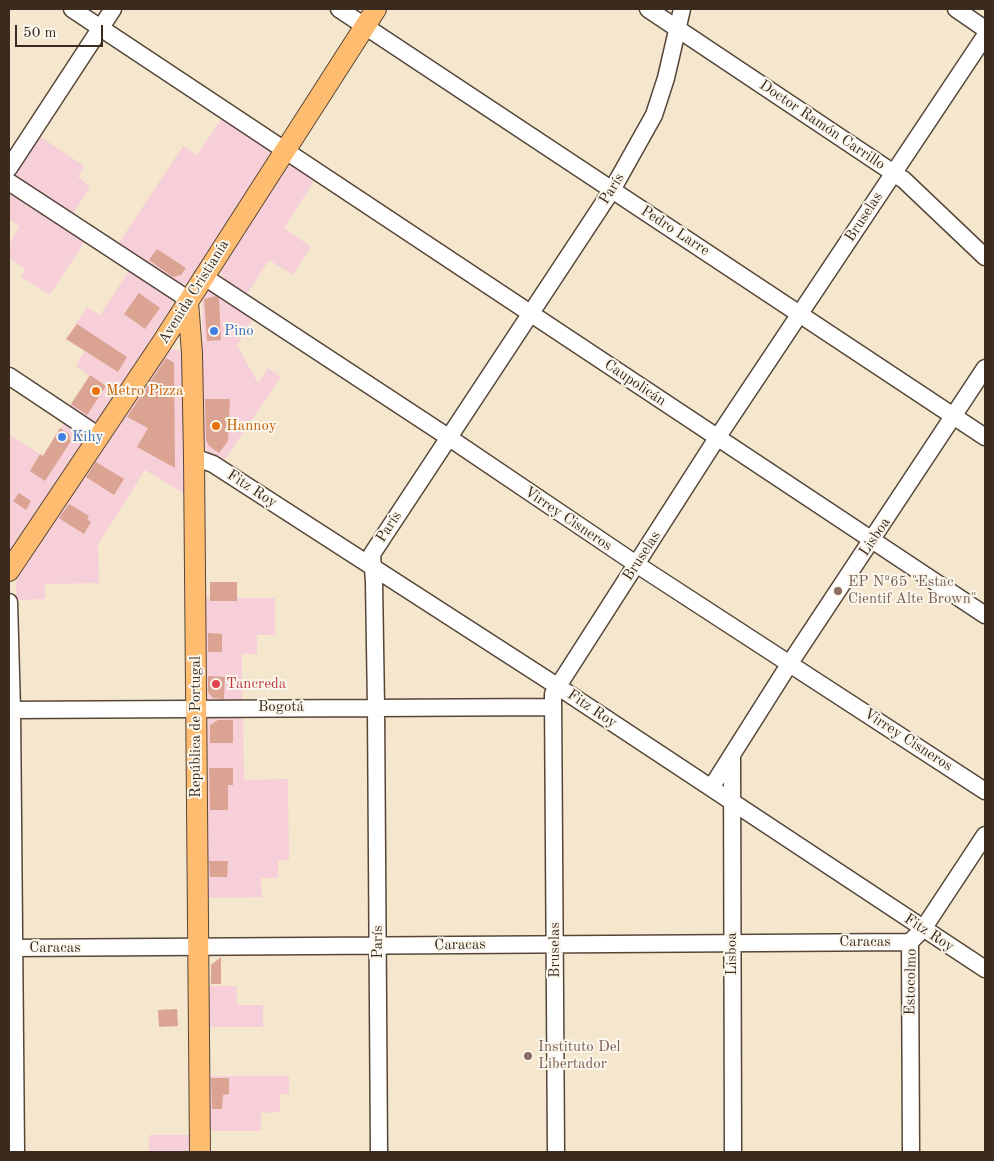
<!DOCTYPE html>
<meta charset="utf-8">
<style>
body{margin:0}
#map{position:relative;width:994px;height:1161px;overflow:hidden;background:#f4e7ce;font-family:"Old Standard TT",serif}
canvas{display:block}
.frame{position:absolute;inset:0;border:10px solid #3b2a1e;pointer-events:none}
.scale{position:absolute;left:15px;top:25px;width:88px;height:22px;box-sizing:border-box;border:2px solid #3b2a1e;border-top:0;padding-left:6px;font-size:15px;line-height:18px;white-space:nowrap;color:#3b2a1e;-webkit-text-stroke:4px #fbf7ec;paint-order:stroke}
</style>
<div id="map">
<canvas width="994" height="1161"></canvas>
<div class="frame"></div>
<div class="scale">50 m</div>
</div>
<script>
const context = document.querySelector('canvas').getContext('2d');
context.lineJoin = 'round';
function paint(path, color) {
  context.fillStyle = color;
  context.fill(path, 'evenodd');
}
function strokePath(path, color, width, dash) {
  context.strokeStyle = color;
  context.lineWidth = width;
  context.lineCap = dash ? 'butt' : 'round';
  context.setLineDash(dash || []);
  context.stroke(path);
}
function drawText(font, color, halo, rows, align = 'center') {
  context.font = font + ' "Old Standard TT",serif';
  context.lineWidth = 4;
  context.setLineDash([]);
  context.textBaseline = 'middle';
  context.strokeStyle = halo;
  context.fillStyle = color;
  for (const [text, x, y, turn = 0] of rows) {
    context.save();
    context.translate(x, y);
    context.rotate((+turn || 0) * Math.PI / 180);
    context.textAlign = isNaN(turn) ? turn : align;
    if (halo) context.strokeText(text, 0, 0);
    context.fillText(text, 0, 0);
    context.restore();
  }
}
paint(new Path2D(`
 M224,115L270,149L271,154L188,283L177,285L118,244L183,146L197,155Z
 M38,135L84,166L78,177L90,186L72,216L21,182L16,175Z
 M288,165H294L316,178L284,228L311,247L293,275L269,260L247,294L224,279L220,270Z
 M9,190L85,241L50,295L21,277L25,269L9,258V245L19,226L9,219Z
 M130,269L171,296L173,305L100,419L93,423L68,409L90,376L76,366L85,351L66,339L87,307L100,315Z
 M210,289L256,314L237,345L258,383L268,368L281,377L223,462L207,451L204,445L202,297L205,291Z
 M173,349L181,351L183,357L185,494L145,470L98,545L99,583L45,584V599L16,600V583L20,570L166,353Z
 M65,422L81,432L83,445L9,555V434L43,456Z
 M204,598H275V635H257V654H242V702L206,700Z
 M243,713L244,780L288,779L289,860L278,861V878H261L262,897L205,898L202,723L208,715Z
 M206,986H237V1005H263V1027H206Z
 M207,1076H289V1094H280V1112L261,1113V1131H207Z
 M149,1135H190V1152H149Z`), '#f6cfd8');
paint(new Path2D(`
 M157,249L186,268L181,275L173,277L149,260Z
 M139,293L160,308L145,329L124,314Z
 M216,296L219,298L221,340L207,341L204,299Z
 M77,324L127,357L118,372L66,339Z
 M166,358L174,363L175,468L137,447L148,428L127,417Z
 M90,375L106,386L87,415L71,404Z
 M205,399H230L228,441L219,453L209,446L206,440Z
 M60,428L69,434L71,441L45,481L30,471L40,454L43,456Z
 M96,462L124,479L114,495L86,477Z
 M19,493L31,501L26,510L13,501Z
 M69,504L89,516L87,519L91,522L84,534L59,518Z
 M210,582H237V601H210Z
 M208,633L222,634V652H208Z
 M208,676L225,677L224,699L213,698L208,692Z
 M218,720H233V743H210V725Z
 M209,768H233V785H228V810H210Z
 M209,861H228L227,877H210Z
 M221,957V984H211V965Z
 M177,1009L178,1026L159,1027L158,1010Z
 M211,1078H229V1094L223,1095L222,1109H212Z`), '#dba392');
const minor = new Path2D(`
 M72,9L985,615
 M339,9L985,437
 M648,9L904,180L985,257
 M956,9L985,29
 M9,168L113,9
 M9,182L180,294L188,302
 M203,276L448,437L636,564L985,791
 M9,376L99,436
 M194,457L213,464L557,686L985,969
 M9,602L12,710L16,1152
 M9,710L552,707
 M732,755L733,1152
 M711,788L790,663L985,368
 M9,948L910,942
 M379,1152L376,707L374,582L372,554L612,190L654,115L666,78L682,9
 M556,1152L553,694L717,438L985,36
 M911,1152L910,942L923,929L985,835`);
const major = new Path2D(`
 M188,302L192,353L194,457L200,1152
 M9,571L161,344L376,9`);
strokePath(minor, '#574638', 19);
strokePath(major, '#574638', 22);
strokePath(minor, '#fff', 16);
strokePath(major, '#febc70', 20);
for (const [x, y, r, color] of [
 [214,331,5,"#3f7fe0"],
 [96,391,5,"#e8710a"],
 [216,426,5,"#e8710a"],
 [62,437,5,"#3f7fe0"],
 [838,591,5,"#8d6e63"],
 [216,684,5,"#e0444e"],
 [528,1056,5,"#8d6e63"]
]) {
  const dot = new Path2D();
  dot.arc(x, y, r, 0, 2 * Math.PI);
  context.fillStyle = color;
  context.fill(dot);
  strokePath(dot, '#fbf7ec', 2);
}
drawText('15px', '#3b2a1e', '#fbf7ec', [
 ["Doctor Ramón Carrillo",822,125,34],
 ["París",612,189,-58],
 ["Bruselas",864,217,-57],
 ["Pedro Larre",675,231,33],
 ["Avenida Cristianía",194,292,-58],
 ["Caupolicán",635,383,34],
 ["Fitz Roy",252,489,33],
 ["Virrey Cisneros",568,519,34],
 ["París",389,527,-57],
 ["Lisboa",875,537,-56],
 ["Bruselas",642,556,-57],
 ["Bogotá",281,707],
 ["Fitz Roy",592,709,34],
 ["República de Portugal",196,727,-90],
 ["Virrey Cisneros",908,740,33],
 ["Fitz Roy",929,933,33],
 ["París",378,942,-90],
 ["Caracas",865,942],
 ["Caracas",460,945,-1],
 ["Caracas",55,948],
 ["Bruselas",555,950,-90],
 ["Lisboa",732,954,-90],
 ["Estocolmo",911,982,-89]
]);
drawText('15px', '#366cbe', '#fbf7ec', [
 ["Pino",224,331],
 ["Kihy",72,437]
], 'left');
drawText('15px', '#c56008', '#fbf7ec', [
 ["Metro Pizza",106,391],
 ["Hannoy",226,426]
], 'left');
drawText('15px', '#785e54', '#fbf7ec', [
 ["EP Nº65 \"Estac",848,582],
 ["Cientif Alte Brown\"",848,599],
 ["Instituto Del",538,1047],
 ["Libertador",538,1064]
], 'left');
drawText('15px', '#be3a42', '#fbf7ec', [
 ["Tancreda",226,684]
], 'left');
</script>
